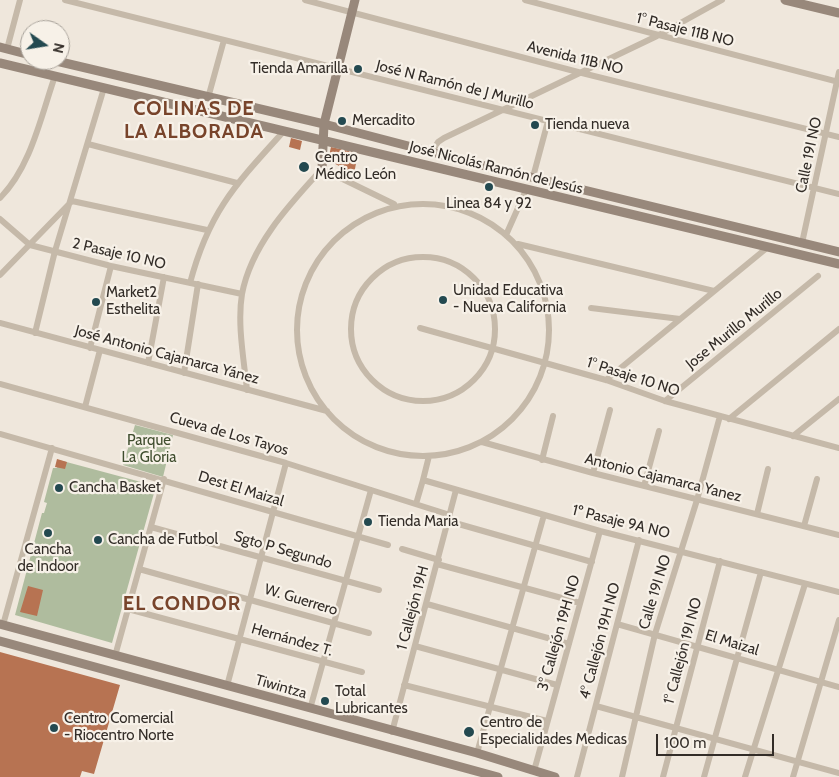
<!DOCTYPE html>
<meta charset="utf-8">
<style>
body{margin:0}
#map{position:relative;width:839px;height:777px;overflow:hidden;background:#efe7dc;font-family:Cabin,sans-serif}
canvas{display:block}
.north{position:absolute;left:20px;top:20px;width:50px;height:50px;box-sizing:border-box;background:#f7f1e8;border:1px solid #a9a39b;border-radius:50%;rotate:103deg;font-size:14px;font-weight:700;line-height:20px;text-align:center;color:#332d28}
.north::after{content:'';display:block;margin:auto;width:18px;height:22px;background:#234950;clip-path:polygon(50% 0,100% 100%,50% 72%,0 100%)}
.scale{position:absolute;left:656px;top:734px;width:118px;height:22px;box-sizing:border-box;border:2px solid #332d28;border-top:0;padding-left:6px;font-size:15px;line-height:18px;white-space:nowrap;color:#332d28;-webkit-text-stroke:4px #f7f1e8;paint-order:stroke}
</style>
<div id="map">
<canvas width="839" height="777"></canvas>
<div class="north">N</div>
<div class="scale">100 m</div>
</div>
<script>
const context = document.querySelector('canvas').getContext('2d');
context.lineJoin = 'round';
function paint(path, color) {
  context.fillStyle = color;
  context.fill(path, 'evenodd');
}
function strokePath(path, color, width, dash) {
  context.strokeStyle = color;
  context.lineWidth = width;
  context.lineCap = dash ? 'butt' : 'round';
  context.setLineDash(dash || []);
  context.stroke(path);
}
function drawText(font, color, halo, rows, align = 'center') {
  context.font = font + ' Cabin,sans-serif';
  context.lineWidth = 4.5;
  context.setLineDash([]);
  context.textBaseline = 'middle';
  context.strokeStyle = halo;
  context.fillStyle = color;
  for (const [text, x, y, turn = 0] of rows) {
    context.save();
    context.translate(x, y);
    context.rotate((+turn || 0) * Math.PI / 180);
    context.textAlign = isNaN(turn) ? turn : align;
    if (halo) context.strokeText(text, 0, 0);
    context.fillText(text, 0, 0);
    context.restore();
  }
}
paint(new Path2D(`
 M135,425L173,435L163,477L123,465Z
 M59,460L156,486L112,643L15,615L42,513H44L47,503L44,502L53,468H57Z`), '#afbc9e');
paint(new Path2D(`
 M291,138L302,141L300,150L289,147Z
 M331,147L358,153L354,174L328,160Z
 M57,459L67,462L65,469L55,467Z
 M28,586L43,590L37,616L20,612Z
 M0,652L120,685L94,774L82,771L80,777H0Z`), '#b77352');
strokePath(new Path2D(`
 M65,0L839,194
 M305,0L578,72L839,137
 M525,0L839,82
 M7,49L20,0
 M208,98L224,40
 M88,144L237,183
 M432,152L438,142L444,138L657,36L722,0
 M533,177L548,121
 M0,198C31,167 41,116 55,76
 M297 330a126 126 0 1 1 252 0a126 126 0 1 1-252 0Z
 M0,219L30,245L111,266L242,294
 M506,235L526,190
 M802,243L839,72
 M518,244L714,291
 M351 329a72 72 0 1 1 144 0a72 72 0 1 1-144 0Z
 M0,275L72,201L207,230
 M190,283C209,211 236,184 284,131
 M591,308L680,319
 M0,323L327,411
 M420,328L606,380L665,401L839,448
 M35,333L55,251L104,88
 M90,348L111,266
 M148,363L164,277
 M184,373L198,284
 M606,380L768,247
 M0,384L286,463L450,515
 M247,390C244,360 237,324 242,294C251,245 290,204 322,169L394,204
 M665,401L818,276
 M85,407L100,350
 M729,419L839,329
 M0,434L388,545
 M793,436L839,399
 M482,442L593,473L839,535
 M429,456L423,480L600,531L839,592
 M542,460L553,416
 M593,473L610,410
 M644,486L659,431
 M416,504L423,480
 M757,514L768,469
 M448,521L592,562
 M804,526L817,479
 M151,527L379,590
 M402,549L439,560
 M437,564L580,603
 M139,569L369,633
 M427,604L569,644
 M128,609L362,672
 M617,624L839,687
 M3,625L52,448
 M415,646L557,685
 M115,656L164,479
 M404,685L547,721
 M227,686L286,463
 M596,706L839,773
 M310,709L371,490
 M392,732L456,490
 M477,753L544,515
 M534,771L600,531
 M577,777L639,540
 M622,777L655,634L697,500L720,416
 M663,777L720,561
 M704,777L761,572
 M745,777L805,584
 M793,777L839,620`), '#c5b9a9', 6);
strokePath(new Path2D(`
 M785,0L839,13
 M0,47L30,55
 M52,60L324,124L485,166L839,252
 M0,63L839,264
 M322,169L324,124L355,0
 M0,624L477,753L555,777
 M0,641L498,777`), '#98887b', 9);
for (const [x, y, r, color] of [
 [358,69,5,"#234950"],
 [342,121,5,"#234950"],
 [535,125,5,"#234950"],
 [304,167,6,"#234950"],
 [489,187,5,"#234950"],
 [443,300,5,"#234950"],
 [96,302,5,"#234950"],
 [59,488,5,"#234950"],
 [368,522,5,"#234950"],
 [48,533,5,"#234950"],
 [98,540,5,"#234950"],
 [325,701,5,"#234950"],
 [54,728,5,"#234950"],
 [469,732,6,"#234950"]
]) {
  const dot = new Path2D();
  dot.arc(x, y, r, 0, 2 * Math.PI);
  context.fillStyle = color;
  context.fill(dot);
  strokePath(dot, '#f7f1e8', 2);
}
drawText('15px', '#332d28', '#f7f1e8', [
 ["1° Pasaje 11B NO",685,30,14],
 ["Avenida 11B NO",575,58,14],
 ["José N Ramón de J Murillo",455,85,14],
 ["Calle 19I NO",809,155,-78],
 ["José Nicolás Ramón de Jesús",496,168,14],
 ["2 Pasaje 10 NO",119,254,13],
 ["Jose Murillo Murillo",734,329,-39],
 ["José Antonio Cajamarca Yánez",167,355,15],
 ["1° Pasaje 10 NO",633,377,18],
 ["Cueva de Los Tayos",229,434,16],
 ["Antonio Cajamarca Yanez",663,478,14],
 ["Dest El Maizal",241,489,17],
 ["1º Pasaje 9A NO",621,522,14],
 ["Sgto P Segundo",283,550,16],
 ["Calle 19I NO",655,592,-73],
 ["W. Guerrero",301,600,17],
 ["1 Callejón 19H",413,608,-75],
 ["3° Callejón 19H NO",559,633,-74],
 ["Hernández T.",292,640,16],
 ["4° Callejón 19H NO",600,641,-75],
 ["El Maizal",732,643,17],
 ["1° Callejón 19I NO",683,651,-75],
 ["Tiwintza",281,687,16]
]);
drawText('15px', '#332d28', '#f7f1e8', [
 ["Tienda Amarilla",348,69,"right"],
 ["Mercadito",352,121],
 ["Tienda nueva",545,125],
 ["Centro",315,158],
 ["Médico León",315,175],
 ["Linea 84 y 92",489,204,"center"],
 ["Unidad Educativa",453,291],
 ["- Nueva California",453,308],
 ["Market2",106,293],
 ["Esthelita",106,310],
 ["Cancha Basket",69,488],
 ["Tienda Maria",378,522],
 ["Cancha de Futbol",108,540],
 ["Cancha",48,550,"center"],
 ["de Indoor",48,567,"center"],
 ["Total",335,692],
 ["Lubricantes",335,709],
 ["Centro Comercial",64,719],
 ["- Riocentro Norte",64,736],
 ["Centro de",480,723],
 ["Especialidades Medicas",480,740]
], 'left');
drawText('15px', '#404e2f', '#f7f1e8', [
 ["Parque",149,441],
 ["La Gloria",149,458]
]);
context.letterSpacing = '1px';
drawText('bold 20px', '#78442b', '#f7f1e8', [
 ["COLINAS DE",194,109],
 ["LA ALBORADA",194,132],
 ["EL CONDOR",182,604]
]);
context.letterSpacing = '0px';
</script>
